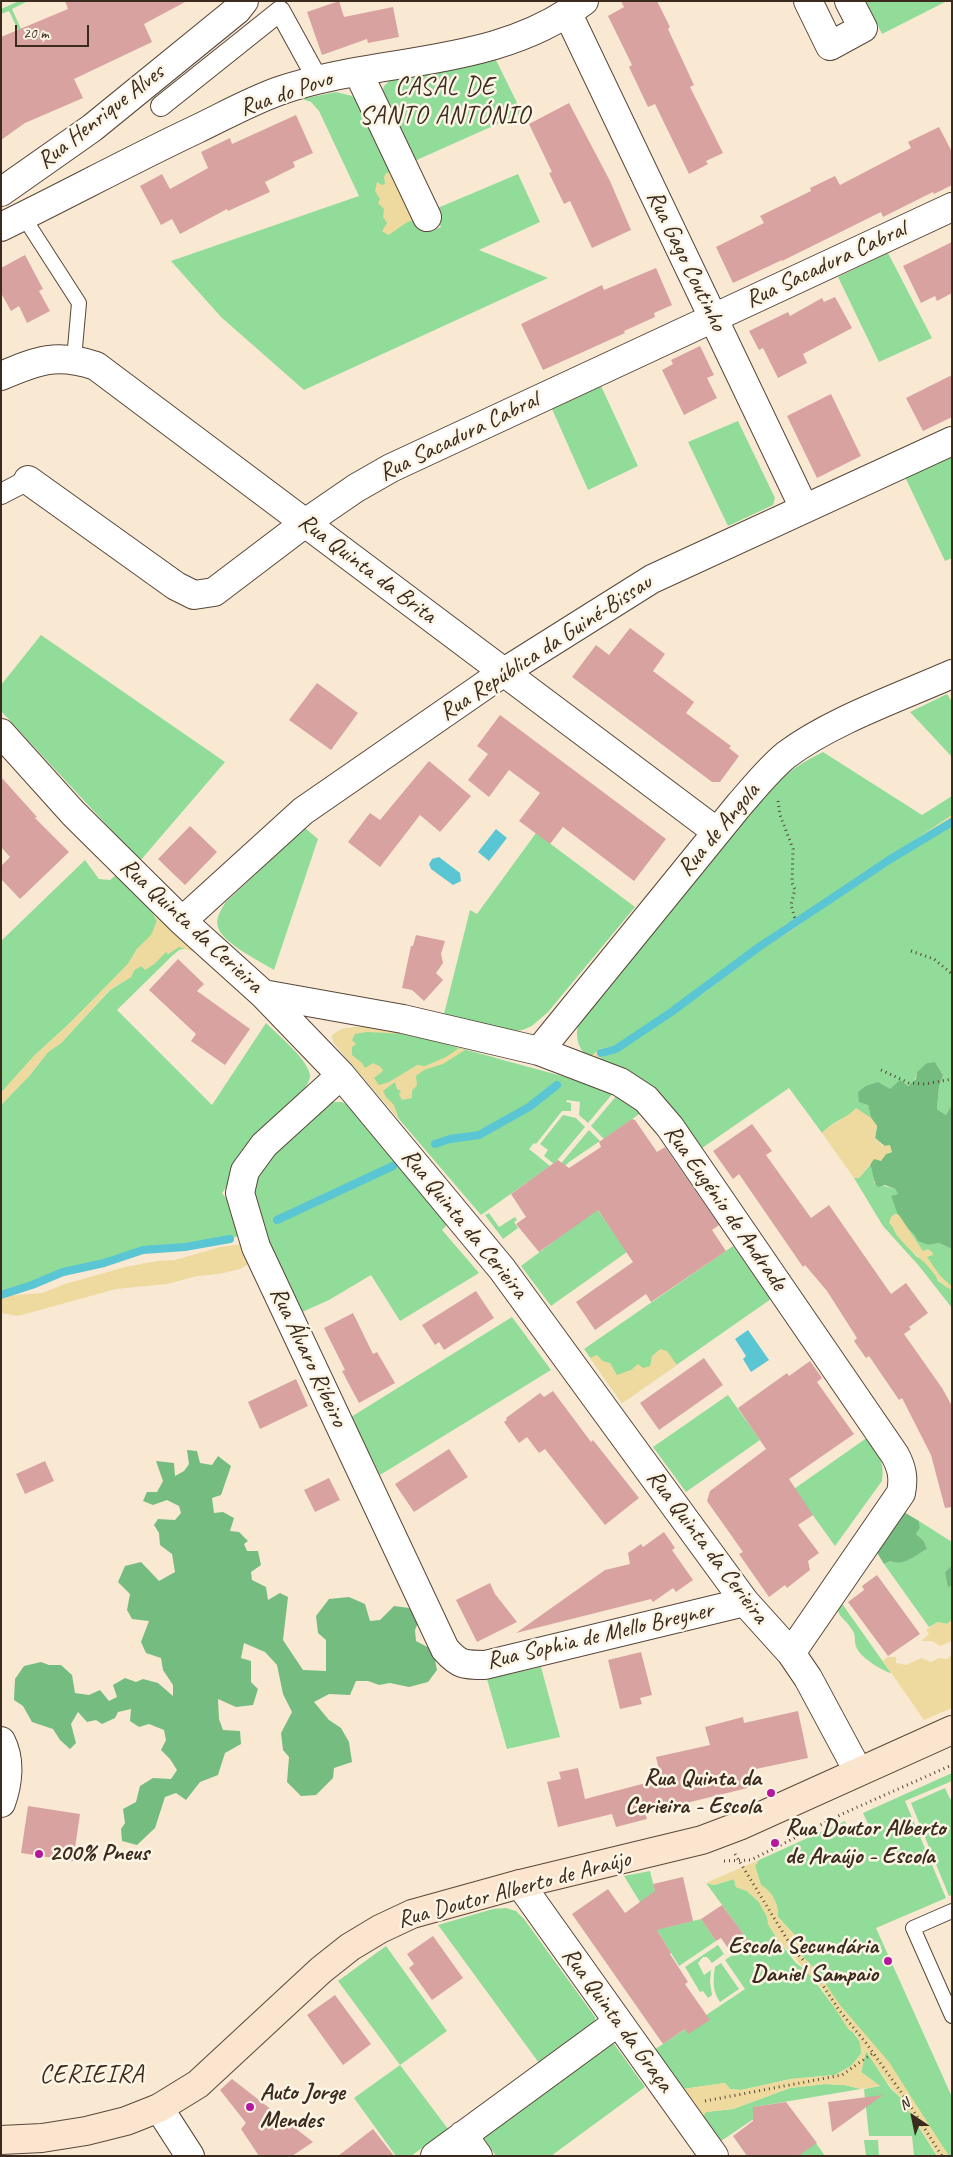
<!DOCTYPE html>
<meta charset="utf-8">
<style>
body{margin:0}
#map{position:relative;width:953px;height:2157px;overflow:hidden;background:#f9e9d3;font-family:Caveat,sans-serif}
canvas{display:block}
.frame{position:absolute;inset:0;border:2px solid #3b2a1e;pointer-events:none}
.north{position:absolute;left:888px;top:2092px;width:50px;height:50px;-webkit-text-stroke:4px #fcf5e5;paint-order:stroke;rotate:326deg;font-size:14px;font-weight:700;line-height:20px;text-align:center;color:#3b2a1e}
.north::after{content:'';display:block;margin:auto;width:18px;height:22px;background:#3b2a1e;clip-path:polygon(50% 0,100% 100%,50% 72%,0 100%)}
.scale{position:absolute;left:15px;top:25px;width:74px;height:22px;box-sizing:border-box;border:2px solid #3b2a1e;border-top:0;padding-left:6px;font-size:15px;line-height:18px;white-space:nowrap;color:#3b2a1e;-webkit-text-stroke:4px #fcf5e5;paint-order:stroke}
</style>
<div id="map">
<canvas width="953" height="2157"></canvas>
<div class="frame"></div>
<div class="north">N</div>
<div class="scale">20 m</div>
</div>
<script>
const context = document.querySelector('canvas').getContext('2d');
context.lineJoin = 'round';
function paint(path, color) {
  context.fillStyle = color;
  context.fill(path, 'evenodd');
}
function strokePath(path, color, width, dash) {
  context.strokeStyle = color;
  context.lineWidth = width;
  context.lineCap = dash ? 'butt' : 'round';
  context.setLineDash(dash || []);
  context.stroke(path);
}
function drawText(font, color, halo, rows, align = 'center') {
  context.font = font + ' Caveat,sans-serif';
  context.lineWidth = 5;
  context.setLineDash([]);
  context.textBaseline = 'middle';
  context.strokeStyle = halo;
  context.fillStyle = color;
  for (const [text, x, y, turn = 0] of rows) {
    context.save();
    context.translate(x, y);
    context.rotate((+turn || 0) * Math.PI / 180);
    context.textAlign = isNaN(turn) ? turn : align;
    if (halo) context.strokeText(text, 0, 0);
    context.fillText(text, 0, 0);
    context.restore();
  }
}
paint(new Path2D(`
 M19,1H28L12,9L21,29L18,30L9,11L1,14V9Z
 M866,1H947L882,34Z
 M495,58L522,113L410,163L382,92L384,86L389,81Z
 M336,92L352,96L361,104L424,229L432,231L441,227L433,210L518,174L540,222L479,250L548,278L304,390L221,317L171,261L359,196L319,111L311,102L302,99Z
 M888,253L932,338L879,362L838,277Z
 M601,386L638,466L588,490L552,409Z
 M738,421L775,498L773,505L728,526L688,442Z
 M952,457V558L945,561L905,477Z
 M41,635L225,762L140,861L1,711V685Z
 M947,694L952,702V757L910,712Z
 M823,752L922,815L952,796V815L813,909L786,924L755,946L725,972L663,1017L619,1045L600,1049L588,1059C576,1045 574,1033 581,1017L760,799C780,777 797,765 823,752Z
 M952,826V1104L946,1115L937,1109L939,1087L943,1075L935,1062L928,1063L917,1072C914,1091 901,1084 889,1091C881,1095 875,1101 868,1105L871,1118C854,1110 834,1120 822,1133L789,1088L702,1148L688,1132L593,1063L603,1056L616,1051L704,993L760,950L789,932L889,862Z
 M305,828L318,839L274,970C261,962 221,942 218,927C215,919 221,909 226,902Z
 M536,833L635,907L548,1012C543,1016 538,1021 533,1025C509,1041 469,1024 443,1018L470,910L477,914Z
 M85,860L99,879L110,880L116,875L150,908L157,921L152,935L137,949L128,964L70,1023L34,1056L1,1093V941Z
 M180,946L187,948L179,950L172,956L117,1010L212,1105L266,1023C277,1034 311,1062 310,1077C309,1081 307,1085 305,1088L235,1162C229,1173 230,1184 222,1193L228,1201L241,1235L230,1239L185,1247L143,1251L104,1263L63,1272L32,1285L1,1295V1105L29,1076L48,1052L61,1043L110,990L131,977L134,970L141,966L154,964L166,951L168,954Z
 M363,1027C406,1032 447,1045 489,1056C531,1068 573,1078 614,1092L588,1123L579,1115L580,1102L567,1100L566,1102L571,1103V1111H562L536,1144L534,1143L529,1149L550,1166L481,1215L334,1043L332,1036C340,1027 352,1028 363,1027Z
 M618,1094L642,1112L604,1139L591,1126Z
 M331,1102H342L350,1106L446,1221V1226L442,1230L479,1273L400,1321L371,1275L329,1300L300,1313C287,1285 244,1204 256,1176C263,1161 275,1150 287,1138C301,1125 313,1110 331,1102Z
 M563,1115L576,1118L585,1127L554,1164L544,1156L548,1150L540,1144Z
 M589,1130L600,1141L569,1162L561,1170L558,1167Z
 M870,1165L873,1172L874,1183L895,1189L898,1194L892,1197L899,1215L895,1214L894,1226L897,1235L916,1256L924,1261L936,1275L938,1281L952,1290V1308L919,1266L883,1226L854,1178H859Z
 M597,1209L627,1252L551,1306L521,1266Z
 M489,1213L499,1227L515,1217L517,1220L514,1222L518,1228L503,1239L485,1215Z
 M904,1225L929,1245L939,1243L952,1249V1287L940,1276Z
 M733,1246L771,1299L622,1403L584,1349Z
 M512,1317L551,1370L380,1475L351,1417Z
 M728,1395L760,1440L686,1492L653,1447Z
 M868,1437C878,1452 885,1463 882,1481L835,1546L794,1489Z
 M919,1521L952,1542V1565L945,1572L949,1587L952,1586V1620L947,1624L938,1622L929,1627L884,1564L890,1561C904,1566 915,1555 927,1549L924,1541L916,1534L920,1528Z
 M838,1598L891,1673C882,1671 858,1656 856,1646C854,1641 856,1636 853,1631C844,1616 835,1618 838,1598Z
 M541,1667L560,1737L507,1749L487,1679Z
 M952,1773V1781L905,1801L946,1898L876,1928L952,2097V2156H949L862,2032L839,2005L816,1970L800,1954L806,1947L778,1917C779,1905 772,1891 761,1886L755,1866L759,1860L845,1821L852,1836L870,1828L863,1813Z
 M945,1788L950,1799H952V1895L949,1896L911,1803Z
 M650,1871L664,1928L701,1919L716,1941L679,1966L624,1876Z
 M734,1879L736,1887L747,1891L759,1902L768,1918V1924L778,1940L796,1963L808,1972L861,2043V2054L851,2066L835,2075L791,2079L741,2090L730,2089L725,2083L683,2089L654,2050L745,1989L725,1960L750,1943L706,1883L714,1885Z
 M506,1908L516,1911L524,1919L595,2017V2023L539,2063L438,1925L493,1909Z
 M718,1945L724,1954L712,1963L707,1957H703L698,1963L704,1975L711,1970L710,1982L712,1995L708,1998L703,1991L700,1992L685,1967Z
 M386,1946L447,2031L400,2065L448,2129L411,2156H396L354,2098L400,2065L338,1981Z
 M721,1963L739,1989L720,2002C712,1990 713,1981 715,1967Z
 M612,2041L645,2087L551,2156H496L483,2137Z
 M866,2051L891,2089L900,2097L937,2156H914L912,2136H869L864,2089L880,2086L861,2072Z
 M825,2084L845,2085L861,2089L754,2107L753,2110L758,2116L721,2141L703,2117L705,2112L733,2109L790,2088Z
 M864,2140H878L879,2156H866Z
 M816,2143L825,2156H799L796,2152Z`), '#91dc98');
paint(new Path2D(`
 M935,1062L943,1075L939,1087L937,1109L946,1115L952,1104V1249L939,1243L929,1245L918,1241C915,1233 911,1232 905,1226C898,1219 895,1205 891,1196L898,1194L895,1189L885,1185L878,1187C872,1181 874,1173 870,1165L874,1158L892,1152L875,1138L877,1126L871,1118L868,1105L859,1102L858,1092L866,1086L878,1082L890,1089L900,1080L908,1086L916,1079L917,1072L927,1063Z
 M187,1450L197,1451L200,1463L212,1465L218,1456L231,1466L221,1495L212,1498L214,1513L223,1512L234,1518L230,1531L239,1532L248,1541L244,1544L247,1551H258L261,1565L251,1572L252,1580L266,1587L268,1600L280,1593L288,1597L283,1640L303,1670L326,1671V1640L318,1633L316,1616L329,1599L349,1597L365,1604L370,1621L380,1620L394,1606L409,1608L419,1620L415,1630L416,1641L433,1650L437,1670L428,1682L409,1687L390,1683L379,1685L368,1681H356L350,1695L329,1694L314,1702L329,1720L341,1728L349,1742L352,1762L334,1768L333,1778L316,1795L301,1796L287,1782L289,1757L283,1750L281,1733L292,1712L283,1694L277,1665L265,1652L244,1643L241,1658L251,1661V1682L258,1689L253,1705L236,1707L218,1699L219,1719L223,1730L240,1731L241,1744L225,1753L218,1775L200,1782L186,1800L176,1793L165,1797L155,1828L137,1845L122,1841L121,1829L125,1823L123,1809L136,1802L140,1786L153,1778L171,1779L177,1770L170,1759L161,1750L166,1740L164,1730L149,1724L139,1727L130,1721L131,1709L118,1712L115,1718L102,1724L96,1720L87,1722L78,1712L71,1724L76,1743L70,1749L60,1740L53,1729L32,1722L23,1706L14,1700L15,1679L24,1666L41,1662L49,1665H61L72,1675L75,1693L89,1695L100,1690L109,1701L117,1697L113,1685L125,1678L136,1682L143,1679L158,1683L173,1696V1685L163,1670L161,1658L146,1653L141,1642L149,1621L132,1619L127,1610L130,1594L118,1582L125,1566L141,1562L159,1581L175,1572L172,1554L160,1545L159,1533L154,1525L158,1519L175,1520L181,1513L179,1506L167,1500L153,1505L143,1501L147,1492H157L163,1481L156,1461L174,1463L175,1476L184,1471L189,1464Z
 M904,1512L919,1521L920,1528L916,1534L924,1541L927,1549C915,1555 904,1567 890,1561L884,1564L876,1551Z
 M952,1565V1586L948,1587L945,1572Z`), '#74bc80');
paint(new Path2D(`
 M394,172L415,220C405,221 398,230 388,235L382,231L387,223L383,217L384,209L378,203L380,199L375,191L377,182L382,185L385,184L384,177L386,173Z
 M952,815V826L889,862L789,932L760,950L704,992L616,1051L603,1056L593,1063L588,1059L600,1049L619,1045L663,1017L725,972L755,946L786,924L813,909Z
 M150,908L195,952L179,947L168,954L166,952L154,964L145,970L141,966L134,970L131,977L109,990L61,1043L48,1052L29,1076L1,1105V1093L34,1056L70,1023L128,964L137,949L151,935L157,921Z
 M363,1027L388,1030L406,1034L367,1032L355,1034L352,1040L356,1044L352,1047V1055L362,1063L365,1068L373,1063L381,1067L383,1071L374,1078L379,1085L389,1082L417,1065L425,1066L446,1057L459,1048L465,1050L443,1064L424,1070L416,1076L417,1085L412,1091V1098L402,1100L399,1094L401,1091L397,1089L395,1082L383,1091L386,1097L394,1105L399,1119L334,1043L332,1036C340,1027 352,1028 363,1027Z
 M856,1108L871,1118L877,1126L875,1138L883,1146L890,1145L892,1152L887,1153L881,1161L874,1159L859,1178H854L822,1133C832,1122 846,1119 856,1108Z
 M895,1214L899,1215L923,1251L928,1249L932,1252L933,1255L927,1257L940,1276L952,1287V1290C939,1285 935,1273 925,1263C916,1254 905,1246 897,1235C893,1230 894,1227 889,1223L891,1217Z
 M244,1244L250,1263L240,1269L219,1274L197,1276L167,1284L116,1289L18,1316L1,1313V1298L3,1296L42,1293L65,1284L125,1267L157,1261L175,1260L220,1247Z
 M660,1349L667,1351L677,1365L622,1403L590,1358L597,1355L603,1361L610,1363L617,1375L631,1370L638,1364L643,1368L650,1366L652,1356Z
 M952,1620V1641L940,1646L932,1641H921L929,1634L926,1630L938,1622L947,1624Z
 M952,1653V1708L924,1720L883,1661L888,1657H896V1663L906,1665L921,1658L931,1662L939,1658L948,1659Z
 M759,1860L755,1866L761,1885C772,1891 779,1905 778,1917L806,1947L800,1954L816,1970L840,2005L889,2062L949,2156H938L900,2097L892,2089L866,2051L861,2072L880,2086L861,2089L845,2085L825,2084L790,2088L733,2109L706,2112L703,2117L683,2089L725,2083L730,2089L741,2090L791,2079L835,2075L851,2066L861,2054C861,2044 859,2034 849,2030L823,1990L778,1940L768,1924L767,1917L759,1902L747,1891L736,1887L734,1879L714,1885L706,1883Z`), '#eeda9e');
paint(new Path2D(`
 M496,829L507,838L489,861L478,852Z
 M439,857L460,873L461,881L453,885L431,869L429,864L432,859Z
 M748,1330L769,1360L751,1372L743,1359L746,1356L735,1339Z`), '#5ac5d3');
strokePath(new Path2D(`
 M601,1053L616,1049L670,1013L759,947L889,860L952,822
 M435,1144L450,1139L479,1135L529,1107L557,1085
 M277,1220L393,1166
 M1,1295L32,1285L63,1272L104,1263L143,1250L185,1247L230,1239`), '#5ac5d3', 8);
paint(new Path2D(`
 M65,1H187L144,24L152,42L74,79L83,98L25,123L1,140V37L68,9Z
 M339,1L344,17L393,7L399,37L368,43L367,39L322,55L307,12Z
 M621,1H657L670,27L668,29L694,85L690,87L723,153L706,161L708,164L689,174L655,104L648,107L629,67L632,65L608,16L624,7Z
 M569,103L610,181L631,230L592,248L570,201L564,204L549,173L552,172L529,124Z
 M296,115L313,153L293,162L295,167L265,182L270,192L228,211L227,209L180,234L172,219L161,225L140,186L162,174L170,189L208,168L201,152L230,138L232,144Z
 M939,127L952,152V185L934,194L933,192L883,217L881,212L782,261V260L733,283L716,247L764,223L760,216L811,191L810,188L835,176L840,185L911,148L908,142Z
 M952,242V293L937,301L935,296L921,303L903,266Z
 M25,255L43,289L39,291L50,311L27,323L19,306L11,311L1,293V268Z
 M656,268L672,305L654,313L655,317L624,331L625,333L543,370L521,324L602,285L604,290Z
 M835,297L852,328L803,354L807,363L778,378L763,348L759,350L749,331L788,312L790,316L822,298L824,302Z
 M700,346L714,375L707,378L717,398L684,415L662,370L673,364L671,360Z
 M952,375V417L923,431L906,398Z
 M831,394L861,456L817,478L787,416Z
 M630,628L665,654L653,671L694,702L686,713L731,746L729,748L739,756L720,782H712L572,677L596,645L609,655Z
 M317,683L358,713L331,750L289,720Z
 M500,715L666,839L634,881L563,827L550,844L519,821L540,793L509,770L489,797L468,780L488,754L477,746Z
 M429,761L471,796L440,832L420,815L380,867L348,842L370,813L380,820Z
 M1,777L37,817L35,818L69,852L20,899L1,879V866L10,857L1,847Z
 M190,826L217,852L185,885L158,859Z
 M416,935L445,941L441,954L443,963L436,973L443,980L424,1001L412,990L402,988L411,946H413Z
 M178,959L204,984L197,991L250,1029L225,1065L191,1041L196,1034L149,990Z
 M632,1119L635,1120L657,1152L665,1147L719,1225L712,1230L726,1251L651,1302L646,1294L595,1330L576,1302L633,1262L598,1210L539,1252L516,1224L526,1217L511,1194L558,1160L569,1168L601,1147L599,1142Z
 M752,1124L772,1151L766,1155L811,1218L829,1205L891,1294L906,1283L928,1313L909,1327L911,1329L904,1334L942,1388L952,1406V1507L945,1508L931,1455L902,1398L899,1400L869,1356L866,1358L854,1341L857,1338L827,1291L805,1265L803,1267L739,1174L733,1179L713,1151Z
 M476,1291L494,1318L444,1350L439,1342L435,1345L422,1325Z
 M353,1313L373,1354L377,1352L395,1383L359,1403L342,1371L345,1370L324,1328Z
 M704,1358L723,1385L659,1430L640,1403Z
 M810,1361L822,1378L817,1382L854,1434L789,1479L813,1515L798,1525L819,1553L808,1561L810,1570L787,1588L785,1585L769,1597L739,1554L743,1552L707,1501L710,1491L766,1449L738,1408L787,1373L789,1376Z
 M296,1379L308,1406L260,1429L248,1402Z
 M553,1391L591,1442L593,1440L639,1498L605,1525L545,1449L539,1453L527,1437L519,1443L504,1422L507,1420L506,1418L540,1393L544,1397Z
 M449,1449L468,1477L414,1512L395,1484Z
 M45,1461L54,1481L25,1494L16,1474Z
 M329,1478L340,1500L315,1512L304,1490Z
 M664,1532L675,1548L672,1550L693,1580L676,1592L673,1588L653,1602L651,1599L516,1633L605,1570L630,1564L628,1553L641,1544L643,1547Z
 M877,1575L920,1634L888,1656L848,1602L864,1590L862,1586Z
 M490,1583L495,1594L517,1622L477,1642L456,1600Z
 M641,1652L652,1695L640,1698L642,1704L620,1709L608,1660Z
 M798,1711L808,1758L751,1770L756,1786L645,1813L647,1819L616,1827L612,1814L558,1827L547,1782L561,1779L559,1772L578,1768L585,1799L661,1779L656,1757L710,1745L705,1727L743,1717L744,1723Z
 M28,1806L80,1814L73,1861L21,1853Z
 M683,1877L693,1921L657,1930L671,1953L670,1954L688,1982L685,1984L710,2020L688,2034L685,2029L663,2044L572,1914L608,1889L625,1913L655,1891L653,1884Z
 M722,1905L748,1940L730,1951L721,1938L716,1941L701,1919Z
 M433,1936L463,1978L432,2000L409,1968L414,1964L407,1954Z
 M335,1995L371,2044L343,2065L307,2015Z
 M232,2079L313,2142L292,2156H259L241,2129L246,2123L220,2090Z
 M883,2095L832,2132L828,2102Z
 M786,2102L817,2143L798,2156H747L733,2136L753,2121V2107Z
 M373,2129L394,2156H338Z`), '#d8a2a1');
const service = new Path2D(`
 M23,216L79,303L74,359
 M952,1911L913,1928L952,2016`);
const pedestrian = new Path2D(`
 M161,106L280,11L318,80
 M1,494L28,480`);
const minor = new Path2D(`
 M808,1L830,46L863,28L849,1
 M568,14L804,508
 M358,72L427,217
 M1,192L92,128L237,10L244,1
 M1,376C38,360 57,353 96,366L717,832
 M28,480L176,586L194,595L214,592L305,523L356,488L391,468L952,207
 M1,733L73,813L182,921L263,994L341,1075L502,1269L745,1602L791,1653L808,1678L858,1771
 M182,921L303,811L504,672L652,579L952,441
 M263,994L403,1019L539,1051L620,1082L646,1099L670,1127L895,1455C902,1468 904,1478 901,1493L791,1653
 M539,1051L739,805C754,788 768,770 786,755C831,721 900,697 952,674
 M341,1075L264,1145L245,1171L240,1193L256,1247L445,1649C459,1665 464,1665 485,1665L745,1602
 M1,1741C11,1760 8,1784 1,1803
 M520,1884L714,2156
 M159,2108L190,2156
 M463,2135L478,2156
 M435,2156L618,2022`);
const tertiary = new Path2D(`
 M1,227C67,195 131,160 197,129C224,116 251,101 279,91C379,56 497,69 584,1`);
const secondary = new Path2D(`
 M1,2140L42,2138L86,2131L126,2121L159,2108L198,2084L321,1970L350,1947L380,1929L412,1914L520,1884L702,1840L739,1826L952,1730`);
strokePath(service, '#584739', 16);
strokePath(pedestrian, '#584739', 22);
strokePath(minor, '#584739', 30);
strokePath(tertiary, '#584739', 30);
strokePath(secondary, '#584739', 30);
strokePath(new Path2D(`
 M778,801L780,815L793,849L792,883L795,889L791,905L795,919
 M911,951L934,959L952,974
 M881,1070L909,1083L925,1084L952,1079
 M735,1854L793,1949L814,1972L839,2010L866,2043L906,2099L942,2156
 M724,1861L751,1860L842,1814L952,1765
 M705,2101L842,2075L873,2053`), '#584739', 3, [1, 4]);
strokePath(service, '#fff', 14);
strokePath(pedestrian, '#fff', 20);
strokePath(minor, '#fff', 28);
strokePath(tertiary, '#fff', 28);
strokePath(secondary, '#fbe5cf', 28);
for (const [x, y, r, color] of [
 [771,1793,5,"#b5179e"],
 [775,1843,5,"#b5179e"],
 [39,1854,5,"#b5179e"],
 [888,1961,5,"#b5179e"],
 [250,2107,5,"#b5179e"]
]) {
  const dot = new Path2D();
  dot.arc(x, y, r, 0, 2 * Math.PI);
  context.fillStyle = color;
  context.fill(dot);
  strokePath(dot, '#fcf5e5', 2);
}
drawText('24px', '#3b2a1e', '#fcf5e5', [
 ["Rua do Povo",286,94,-19],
 ["Rua Henrique Alves",101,117,-38],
 ["Rua Gago Coutinho",686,261,64],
 ["Rua Sacadura Cabral",826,265,-25],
 ["Rua Sacadura Cabral",459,437,-26],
 ["Rua Quinta da Brita",367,569,37],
 ["Rua República da Guiné-Bissau",546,648,-33],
 ["Rua de Angola",719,830,-50],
 ["Rua Quinta da Cerieira",191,926,43],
 ["Rua Eugénio de Andrade",725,1208,55],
 ["Rua Quinta da Cerieira",464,1224,51],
 ["Rua Álvaro Ribeiro",308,1357,65],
 ["Rua Quinta da Cerieira",707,1547,53],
 ["Rua Sophia de Mello Breyner",600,1636,-13],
 ["Rua Doutor Alberto de Araújo",514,1890,-15],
 ["Rua Quinta da Graça",617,2020,54]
]);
drawText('bold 24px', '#3b2a1e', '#fcf5e5', [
 ["Rua Quinta da",761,1779,"right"],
 ["Cerieira - Escola",761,1807,"right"],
 ["Rua Doutor Alberto",785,1829],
 ["de Araújo - Escola",785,1857],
 ["200% Pneus",49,1854],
 ["Escola Secundária",878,1947,"right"],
 ["Daniel Sampaio",878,1975,"right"],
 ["Auto Jorge",260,2093],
 ["Mendes",260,2121]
], 'left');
context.letterSpacing = '1px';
drawText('25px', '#3b2a1e', '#fcf5e5', [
 ["CASAL DE",445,87],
 ["SANTO ANTÓNIO",445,116],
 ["CERIEIRA",92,2075]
]);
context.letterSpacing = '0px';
</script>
